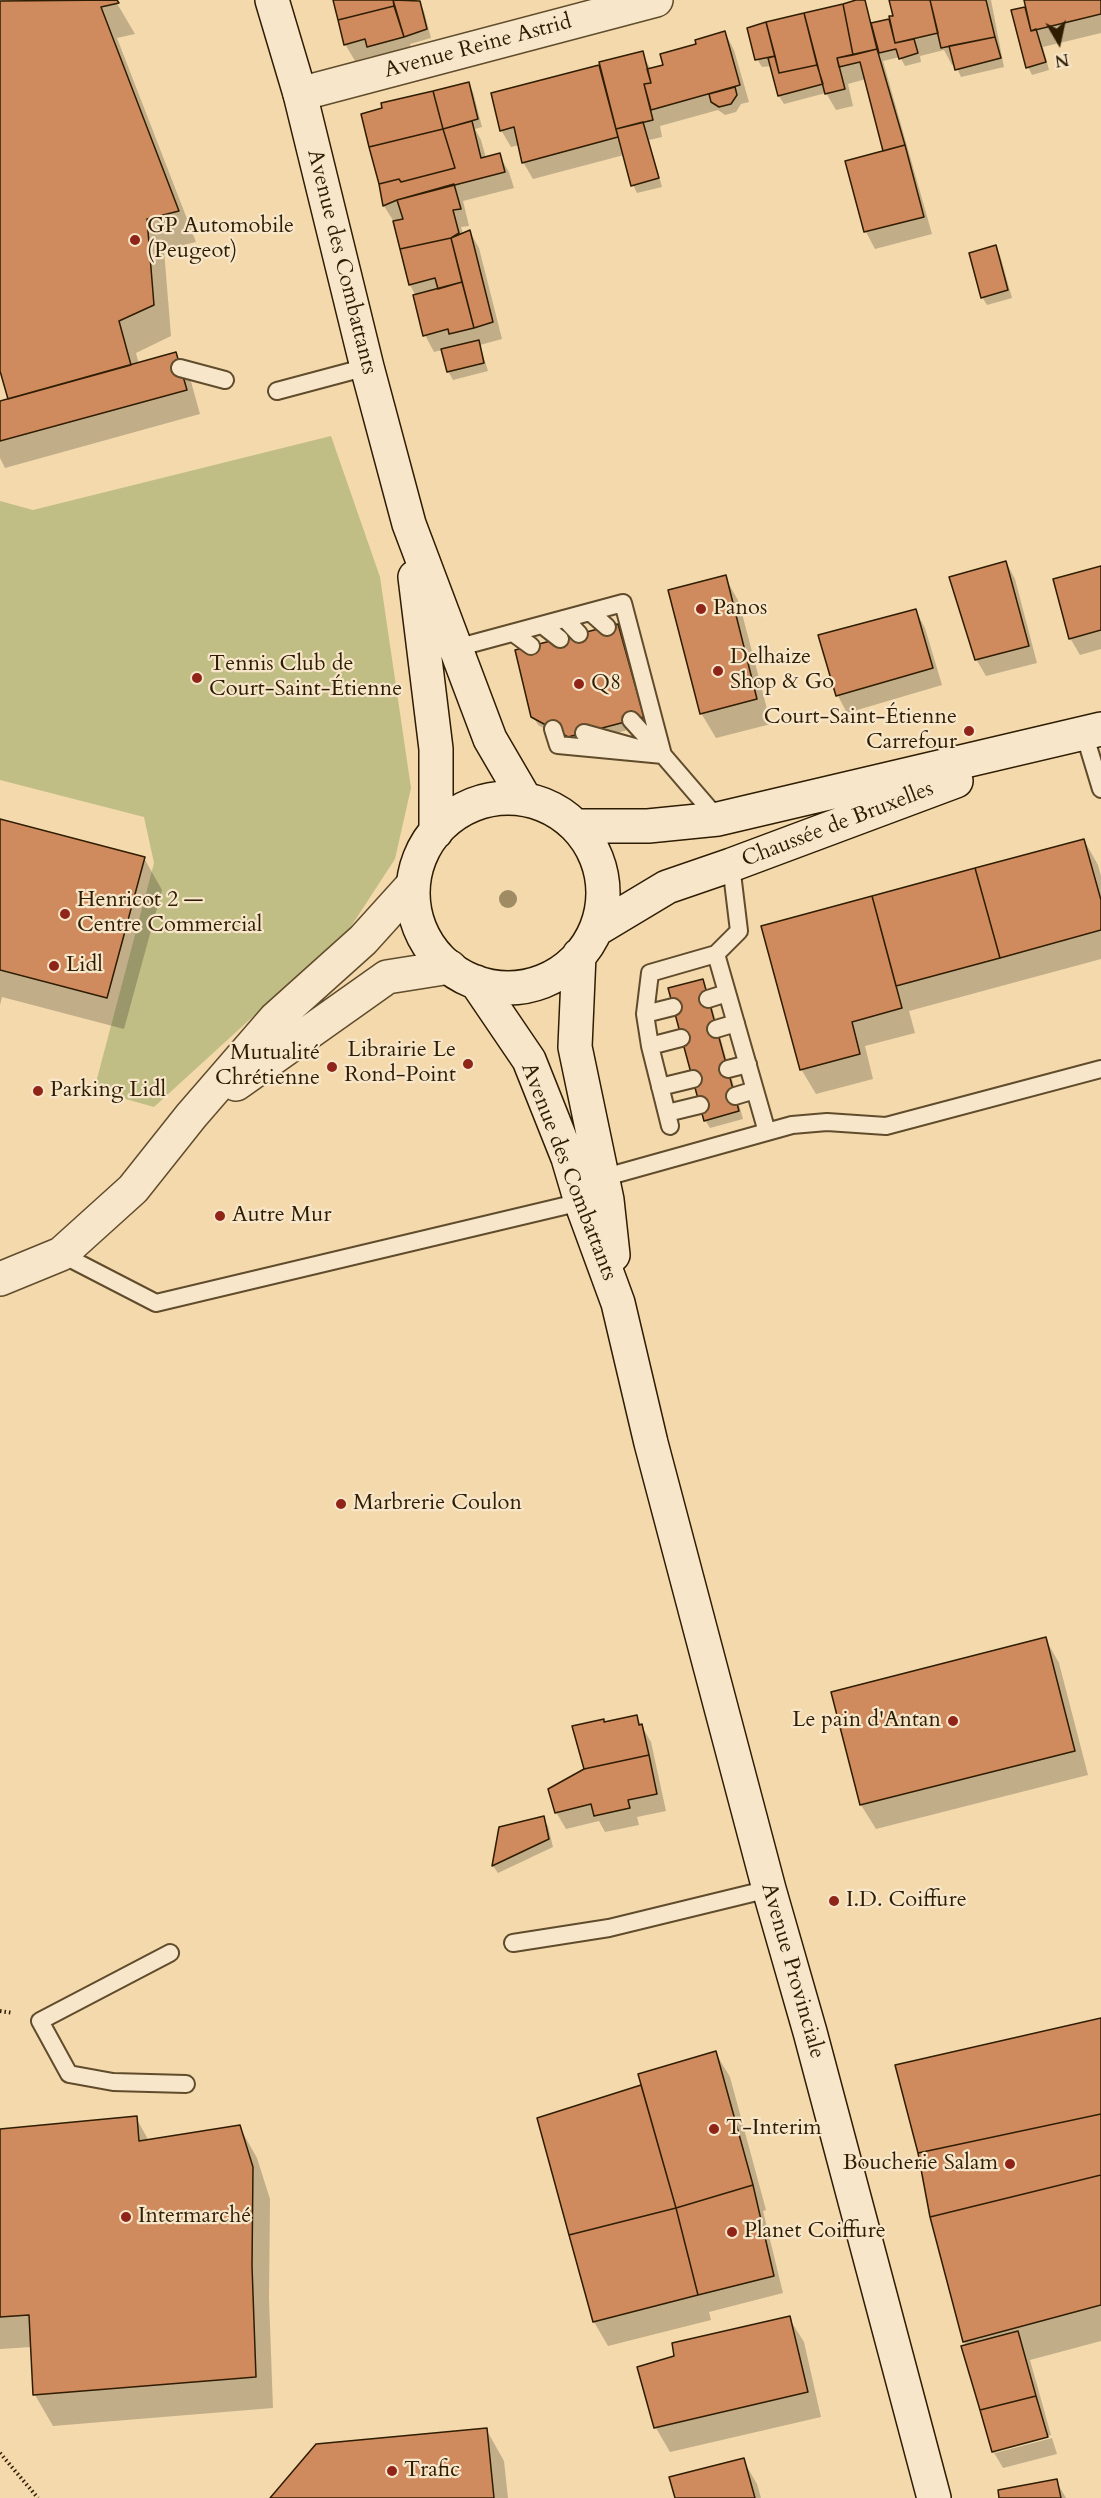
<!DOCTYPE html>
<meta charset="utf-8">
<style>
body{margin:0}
#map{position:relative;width:1101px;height:2498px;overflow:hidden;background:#f3d9ac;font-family:Cardo,serif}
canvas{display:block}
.north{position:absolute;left:1029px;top:12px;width:60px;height:60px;-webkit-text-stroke:4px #f7e6c9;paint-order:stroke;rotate:171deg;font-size:16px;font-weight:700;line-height:24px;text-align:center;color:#2f1d02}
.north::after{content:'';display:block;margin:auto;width:21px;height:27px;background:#2f1d02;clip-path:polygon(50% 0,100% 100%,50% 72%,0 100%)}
</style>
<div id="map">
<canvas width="1101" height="2498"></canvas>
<div class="north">N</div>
</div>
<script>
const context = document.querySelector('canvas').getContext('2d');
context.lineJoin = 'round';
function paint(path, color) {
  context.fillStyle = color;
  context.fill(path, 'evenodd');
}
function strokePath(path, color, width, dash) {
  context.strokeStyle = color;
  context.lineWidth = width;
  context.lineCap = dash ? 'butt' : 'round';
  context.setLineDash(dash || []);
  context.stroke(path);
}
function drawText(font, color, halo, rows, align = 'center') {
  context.font = font + ' Cardo,serif';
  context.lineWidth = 4.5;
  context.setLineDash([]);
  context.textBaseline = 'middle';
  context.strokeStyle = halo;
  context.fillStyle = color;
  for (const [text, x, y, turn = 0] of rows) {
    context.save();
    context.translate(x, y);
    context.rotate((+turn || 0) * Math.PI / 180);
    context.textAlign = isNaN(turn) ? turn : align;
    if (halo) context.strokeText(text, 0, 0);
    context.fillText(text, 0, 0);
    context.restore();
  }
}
paint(new Path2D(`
 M331,436L380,577L411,788L395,859L350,928L154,1107L94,1090L154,863L144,817L0,780V501L33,510Z`), '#c1be85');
paint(new Path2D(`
 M2,0H115L135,34L117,38L196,242L164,250L171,336L136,353L139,364L176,354L190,378L200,414L5,468L0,458V402L10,399L0,366V2Z
 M334,0H416L424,11L431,38L410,44L412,54L378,63L373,56L355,61L345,44Z
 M864,0L872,24L889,20L892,26L895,17L891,0H991L1004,67L961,77L955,64L952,65L944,50L920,56L921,62L905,66L900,57L883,61L932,234L875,249L866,232L847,162L884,152L866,79L848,84L853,106L836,110L826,93L784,104L779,96L772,66L762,67L757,59L765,24Z
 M1025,0H1101V33L1043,47L1049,70L1032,75L1028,67L1025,8L1028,14Z
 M725,33L734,50L749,102L741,104L736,112L725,115L718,110L660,126L662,137L649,140L662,187L637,193L633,185L624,155L533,179L523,162L519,145L511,147L501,130L493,94L642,53L651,70L665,66L698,45Z
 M468,84L473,92L482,127L475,129L481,140L486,158L499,155L509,172L514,188L463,201L469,226L461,227L463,234L470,232L479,248L502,339L480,345L488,371L453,380L448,371L442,350L434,352L425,335L416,296L410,285L394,222L384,206L363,115Z
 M995,247L1000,255L1012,298L987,305L982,297Z
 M1006,562L1015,579L1037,663L986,676L976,659Z
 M1101,568V649L1080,655L1070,638Z
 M725,577L739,602L771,724L716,738L701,713Z
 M916,611L925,628L942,685L847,713L838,696L820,636Z
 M617,626L622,634L647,725L574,744L538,725L533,716Z
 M0,821L144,858L162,890L124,1029L2,997L0,1005Z
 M1084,840L1098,865L1101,876V959L909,1011L915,1033L865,1046L873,1079L816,1094L801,1069L763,927Z
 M702,980L707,989L743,1119L710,1128L705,1120Z
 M1045,1638L1059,1663L1088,1775L876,1829L861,1805L833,1693Z
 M636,1716L651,1742L666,1811L637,1817L639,1825L605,1832L599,1821L566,1829L556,1812L586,1770L605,1723Z
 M543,1818L548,1826L553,1847L498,1873L493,1866L500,1828Z
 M1101,2020V2341L1030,2360L1051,2435L995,2449V2453L1052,2438L1057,2454L1003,2468L993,2451L964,2341Z
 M715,2052L730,2077L766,2210L763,2211L783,2293L709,2312L711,2320L608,2346L594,2322L539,2119L643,2086Z
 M136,2118L149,2141L239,2126L257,2158L270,2199L269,2299L273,2408L53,2426L35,2395L32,2347L0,2349V2130Z
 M789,2318L804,2342L821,2417L670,2452L656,2428L639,2368Z
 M486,2429L504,2461L508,2498H272Z
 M743,2460L757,2484L761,2498H676Z
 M1056,2481L1066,2498H1001Z`), '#0003');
const building = new Path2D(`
 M117,0L119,3L101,7L179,211L147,219L154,305L119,321L131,365L8,399L0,371V1Z
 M333,0H393L394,6L338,20Z
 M393,0L420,1L427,29L404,37Z
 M856,0H865L877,49L853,55L843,4Z
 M889,0H930L938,33L895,43L889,16H893Z
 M930,0H986L995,37L941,48Z
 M1024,0H1101V14L1031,31Z
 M843,4L853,55L837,58L845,89L825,94L804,13Z
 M394,6L404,37L367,47L365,39L344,45L338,20Z
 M1025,7L1031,31L1036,29L1046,62L1026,68L1011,10Z
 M804,13L817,65L779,73L766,22Z
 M889,19L895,43L914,39L918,53L899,59L896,49L879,53L871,23Z
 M766,22L775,56L755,60L747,28Z
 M725,31L740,85L651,110L644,84L651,83L647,69L663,65L660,54L696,44L695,40Z
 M995,37L1001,58L955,70L949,46Z
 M877,49L905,145L883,151L860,62L839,67L837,58Z
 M643,51L651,83L644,84L653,120L616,129L599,62Z
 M775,56L779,73L817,65L823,84L778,96L768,58Z
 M599,65L618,137L522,163L514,127L500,131L491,93Z
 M469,82L478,119L443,129L433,91Z
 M735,87L737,95L731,104L719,107L711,102L709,94Z
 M433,91L443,129L369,147L361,114L382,108L381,103Z
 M472,121L481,158L500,153L505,172L397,200L383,206L379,184L399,179L401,182L455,168L443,129Z
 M643,122L659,178L631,186L616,129Z
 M443,129L455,168L401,182L399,179L379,184L369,147Z
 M905,145L924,217L864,232L845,161Z
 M454,184L461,209L453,210L459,233L451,238L400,249L393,221L403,219L397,200Z
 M470,230L493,322L474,328L451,238Z
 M451,238L462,282L438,289L435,278L409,285L400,249Z
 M996,245L1008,290L981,298L969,253Z
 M462,282L474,328L449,334L448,329L423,336L413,295Z
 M479,340L484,363L447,372L441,349Z
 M176,352L187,390L0,441V401Z
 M1006,561L1029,646L975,660L949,577Z
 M1101,566V630L1069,639L1053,579Z
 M726,575L757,699L700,714L668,590Z
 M916,609L933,668L836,696L818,635Z
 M618,624L644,717L568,737L531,717L515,650Z
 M0,819L145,857L107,998L0,970Z
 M1084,839L1101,900V930L1000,958L975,868Z
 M975,868L1000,958L896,986L872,896Z
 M872,896L902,1008L852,1022L860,1054L800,1070L761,926Z
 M703,979L739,1111L704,1121L668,988Z
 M1046,1637L1075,1751L860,1805L831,1692Z
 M637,1715L639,1725L642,1724L649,1755L584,1769L572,1726L604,1719V1722Z
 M649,1755L657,1794L628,1800L630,1808L594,1816L591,1804L555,1813L548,1789L584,1769Z
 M544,1816L549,1839L492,1866L499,1827Z
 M1101,2018V2114L918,2153L895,2065Z
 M716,2051L753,2185L676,2208L638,2074Z
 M641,2085L676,2208L569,2235L537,2118Z
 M1101,2114V2175L930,2217L918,2153Z
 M137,2116L139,2141L240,2125L253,2167L252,2266L256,2377L33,2395L29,2315L0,2317V2129Z
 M1101,2175V2305L963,2342L930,2217Z
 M753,2185L774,2276L698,2295L676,2208Z
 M676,2208L698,2295L593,2322L569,2235Z
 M790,2316L808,2392L654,2428L637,2367L674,2356L672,2343Z
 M1018,2331L1036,2396L980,2410L961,2346Z
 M1036,2396L1048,2437L992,2452L980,2410Z
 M487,2428L494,2498H270L316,2444Z
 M744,2458L755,2498H675L669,2477Z
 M1057,2479L1061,2498H999L998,2490Z`);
paint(building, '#cf8b5d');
strokePath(building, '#2f1d02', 1.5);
const service = new Path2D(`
 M180,368L225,380
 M277,391L367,367
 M590,612L607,627
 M565,619L579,634
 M542,625L560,639
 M513,633L531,646
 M456,648L623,603L663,755L718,819
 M631,720L660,752
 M553,729L558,745L663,755L584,733
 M1084,733L1101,789
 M716,954L767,1132
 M708,999L727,993
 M645,1014L673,1007
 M716,1029L736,1023
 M650,1046L681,1038
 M728,1069L748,1064
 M660,1087L693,1079
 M735,1096L755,1090
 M667,1113L700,1105
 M670,1126L650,1046L645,1014L650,973L716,954L739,931L731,865
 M602,1178L792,1125L827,1122L886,1126L1101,1069
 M61,1254L156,1303L581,1202
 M513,1943L609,1928L769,1889
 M170,1953L40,2021L69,2074L113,2082L186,2084`);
const minor = new Path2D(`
 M300,94L656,0
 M236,1084L387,977L450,967
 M0,1279L61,1254L133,1189L191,1116L275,1019L363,940L410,888`);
const secondary = new Path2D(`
 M272,0L300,94L367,367L409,524L490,739L525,799
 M415,577L436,749V832
 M413 893a95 95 0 1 1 190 0a95 95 0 1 1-190 0Z
 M577,826H648L718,819L1101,729
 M597,929L667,887L731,865L956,781
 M579,955L575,1047L607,1200L613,1255
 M476,982L529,1060L568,1158L581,1202L618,1303L651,1443L769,1889L810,2032L934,2498`);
strokePath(service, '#604c2c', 20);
strokePath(minor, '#604c2c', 36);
strokePath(secondary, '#2f1d02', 36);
strokePath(new Path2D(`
 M0,2011L13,2013
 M0,2453L38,2498`), '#2f1d02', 4, [1.5, 3]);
strokePath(service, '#f7e6c9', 16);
strokePath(minor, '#f7e6c9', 33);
strokePath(secondary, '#f7e6c9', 33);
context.fillStyle = '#9f8c64';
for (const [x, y] of [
 [508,899]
]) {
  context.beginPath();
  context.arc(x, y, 9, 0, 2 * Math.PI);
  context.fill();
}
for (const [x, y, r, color] of [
 [135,240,6,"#8f2418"],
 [701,609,6,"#8f2418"],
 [718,671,6,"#8f2418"],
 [197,678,6,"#8f2418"],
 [579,684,6,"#8f2418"],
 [969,731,6,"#8f2418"],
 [65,914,6,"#8f2418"],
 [54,966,6,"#8f2418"],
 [468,1064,6,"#8f2418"],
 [332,1067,6,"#8f2418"],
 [38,1091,6,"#8f2418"],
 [220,1216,6,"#8f2418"],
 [341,1504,6,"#8f2418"],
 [953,1721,6,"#8f2418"],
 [834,1901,6,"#8f2418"],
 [714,2129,6,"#8f2418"],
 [1010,2164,6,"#8f2418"],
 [126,2217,6,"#8f2418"],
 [732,2232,6,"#8f2418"],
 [392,2471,6,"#8f2418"]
]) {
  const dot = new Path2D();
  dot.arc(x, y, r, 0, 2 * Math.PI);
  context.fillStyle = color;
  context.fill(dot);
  strokePath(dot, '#f7e6c9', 2);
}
drawText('22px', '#2f1d02', '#f7e6c9', [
 ["Avenue Reine Astrid",478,47,-15],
 ["Avenue des Combattants",341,262,76],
 ["Chaussée de Bruxelles",838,825,-21],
 ["Avenue des Combattants",568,1172,69],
 ["Avenue Provinciale",792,1971,74]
]);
drawText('22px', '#2f1d02', '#f7e6c9', [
 ["GP Automobile",147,227],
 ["(Peugeot)",147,252],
 ["Panos",713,609],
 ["Delhaize",730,658],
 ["Shop & Go",730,683],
 ["Tennis Club de",209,665],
 ["Court-Saint-Étienne",209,690],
 ["Q8",591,684],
 ["Court-Saint-Étienne",957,718,"right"],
 ["Carrefour",957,743,"right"],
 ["Henricot 2 —",77,901],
 ["Centre Commercial",77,926],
 ["Lidl",66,966],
 ["Librairie Le",456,1051,"right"],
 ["Rond-Point",456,1076,"right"],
 ["Mutualité",320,1054,"right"],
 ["Chrétienne",320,1079,"right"],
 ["Parking Lidl",50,1091],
 ["Autre Mur",232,1216],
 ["Marbrerie Coulon",353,1504],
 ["Le pain d'Antan",941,1721,"right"],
 ["I.D. Coiffure",846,1901],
 ["T-Interim",726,2129],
 ["Boucherie Salam",998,2164,"right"],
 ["Intermarché",138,2217],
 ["Planet Coiffure",744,2232],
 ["Trafic",404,2471]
], 'left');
</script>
